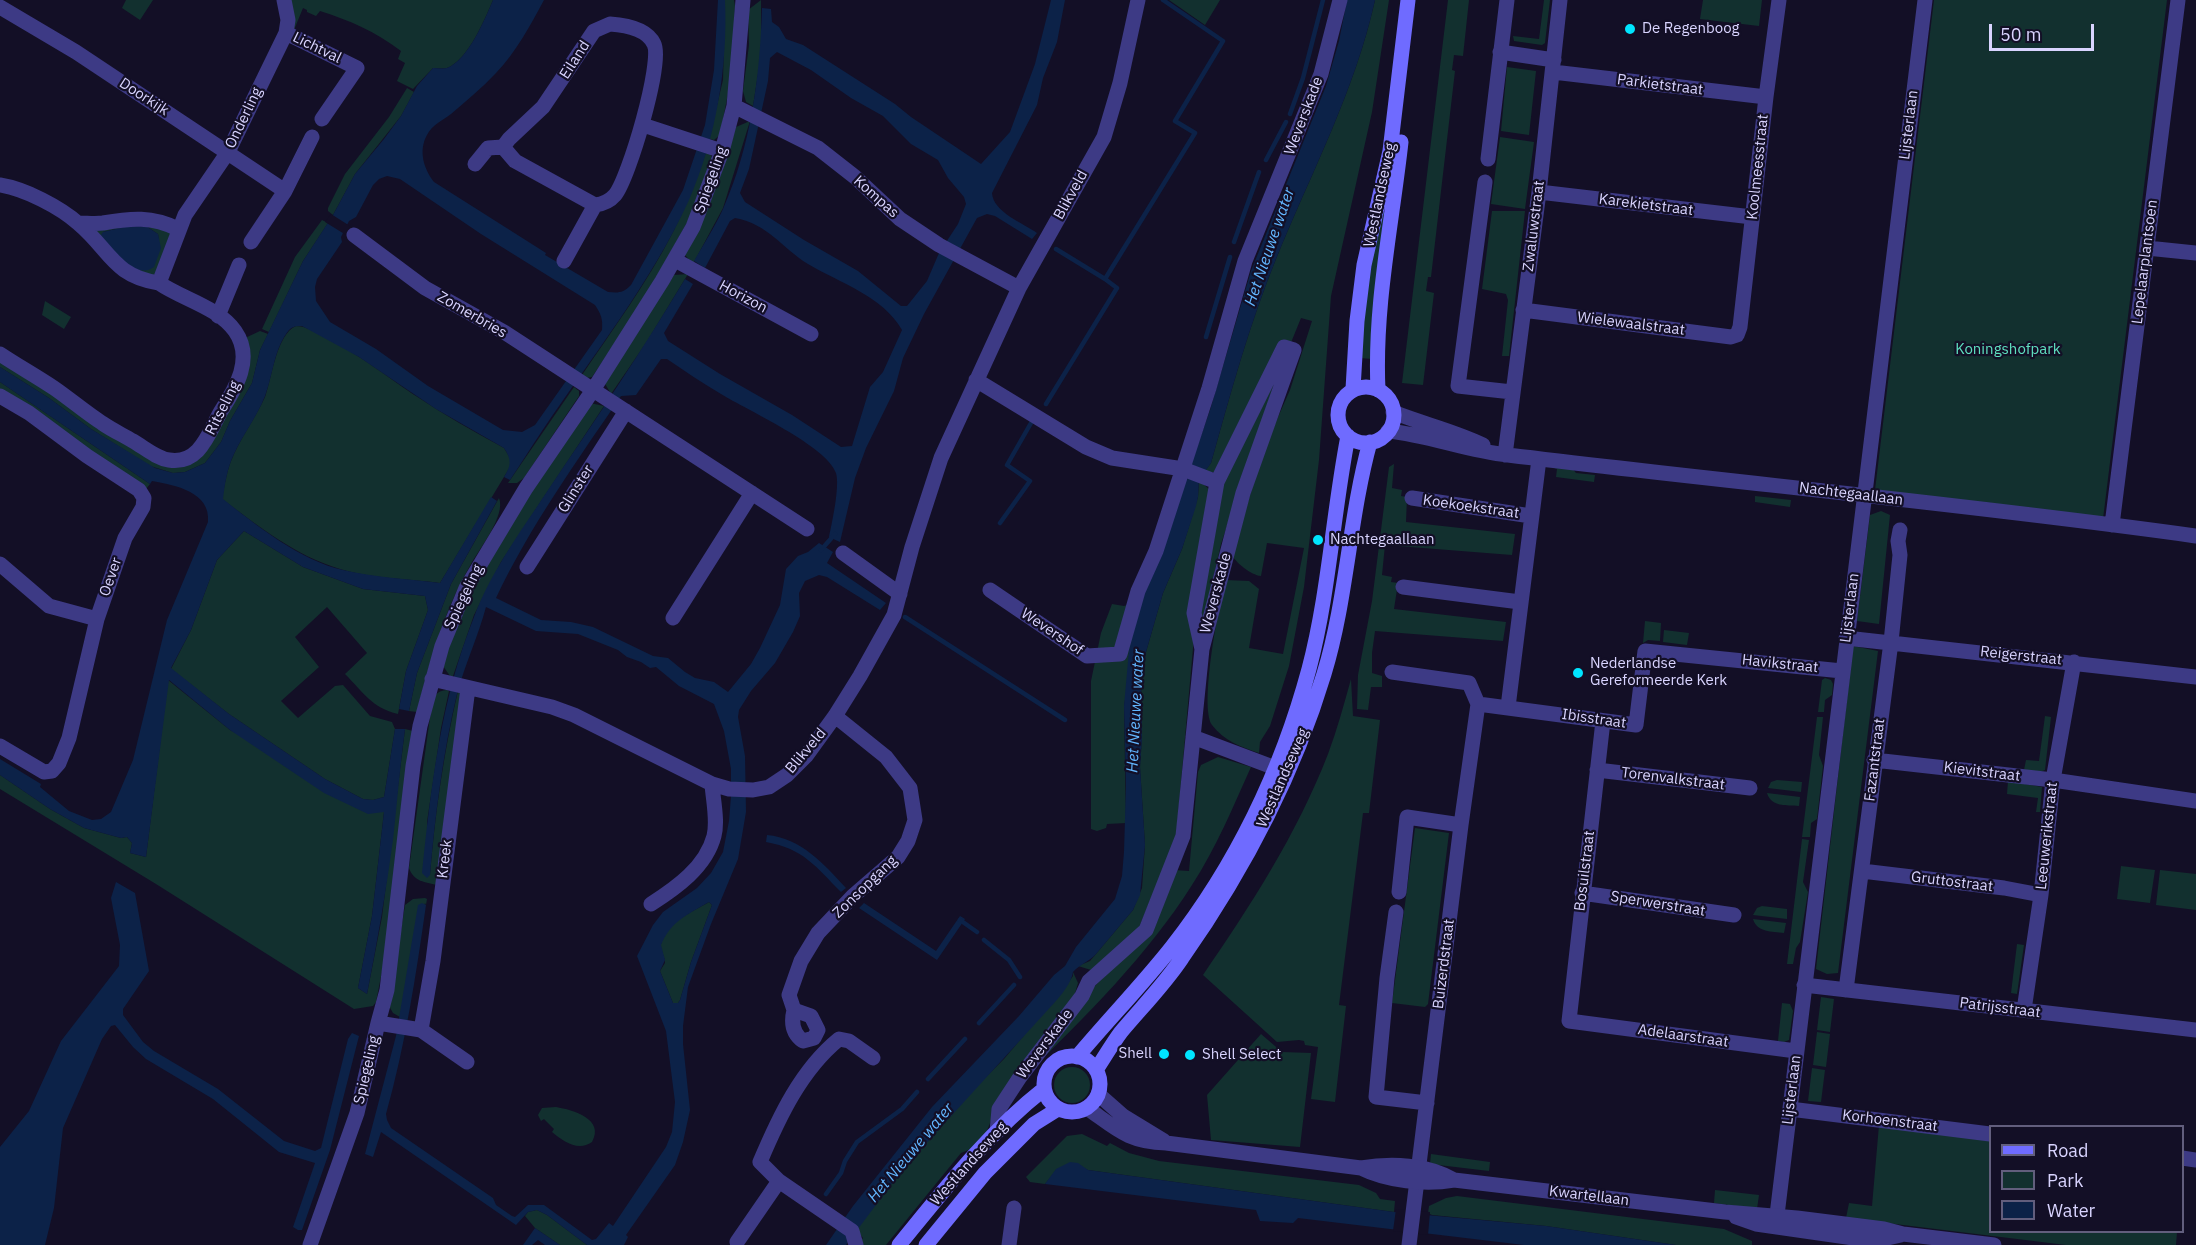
<!DOCTYPE html>
<style>
body{margin:0}
#map{position:relative;width:2196px;height:1245px;overflow:hidden;background:#130f26;font-family:"IBM Plex Sans",sans-serif}
canvas{display:block}
.legend{position:absolute;left:1989px;top:1125px;width:195px;height:108px;box-sizing:border-box;background:#130f26;border:2px solid #625e7d;margin:0;padding:8px 10px;list-style:none;font-size:18px;color:#d9d4ff}
.legend li{display:flex;align-items:center;gap:12px;height:30px}
.legend b{width:30px;border:2px solid #625e7d}
.scale{position:absolute;left:1989px;top:24px;width:105px;height:27px;box-sizing:border-box;border:3px solid #d9d4ff;border-top:0;padding-left:8px;font-size:18px;line-height:21px;white-space:nowrap;color:#d9d4ff;-webkit-text-stroke:4px #130f26;paint-order:stroke}
</style>
<div id="map">
<canvas width="2196" height="1245"></canvas>
<ul class="legend">
<li><b style="height:8px;background:#6f6bff"></b>Road</li>
<li><b style="height:16px;background:#12302f"></b>Park</li>
<li><b style="height:16px;background:#0c2248"></b>Water</li>
</ul>
<div class="scale">50 m</div>
</div>
<script>
const context = document.querySelector('canvas').getContext('2d');
context.lineJoin = 'round';
function paint(path, color) {
  context.fillStyle = color;
  context.fill(path, 'evenodd');
}
function strokePath(path, color, width, dash) {
  context.strokeStyle = color;
  context.lineWidth = width;
  context.lineCap = dash ? 'butt' : 'round';
  context.setLineDash(dash || []);
  context.stroke(path);
}
function drawText(font, color, halo, rows, align = 'center') {
  context.font = font + ' "IBM Plex Sans",sans-serif';
  context.lineWidth = 4.5;
  context.setLineDash([]);
  context.textBaseline = 'middle';
  context.strokeStyle = halo;
  context.fillStyle = color;
  for (const [text, x, y, turn = 0] of rows) {
    context.save();
    context.translate(x, y);
    context.rotate((+turn || 0) * Math.PI / 180);
    context.textAlign = isNaN(turn) ? turn : align;
    if (halo) context.strokeText(text, 0, 0);
    context.fillText(text, 0, 0);
    context.restore();
  }
}
paint(new Path2D(`
 M126,0H153L140,20L122,8Z
 M289,0H493C485,19 468,60 447,68C443,69 438,68 433,68L413,89L397,81L405,63L398,59L401,51C376,32 349,20 320,11L316,16L307,12V10L303,8L294,30Z
 M725,0H734L735,6L731,78L720,135L714,140L709,139L723,80Z
 M761,0V55L753,106L746,102L743,91L749,45L748,10Z
 M1169,0H1220L1205,25Z
 M1375,0H1389L1372,112L1331,296L1319,460L1304,587L1289,666L1270,726L1260,742L1259,753C1241,747 1224,741 1212,725C1199,706 1219,605 1225,580L1249,581L1259,589L1249,648L1283,654L1304,548L1267,543L1261,576C1251,575 1236,563 1231,554L1267,442L1290,390L1312,321L1301,318L1290,345L1217,472H1204L1211,463C1230,395 1249,325 1276,259C1311,173 1355,91 1375,0Z
 M1448,0H1469L1463,56L1454,55L1452,70L1455,71L1431,277H1428L1426,291L1434,293L1423,385L1402,383Z
 M1544,0H1550L1545,43L1542,45L1514,41L1513,36L1539,39Z
 M1703,0H1762L1759,26L1700,19Z
 M1934,0H2167L2103,519L1875,490Z
 M1507,67L1536,71L1529,135L1501,131Z
 M407,88L414,92L401,116L355,174L333,215L328,211V208L345,174L389,117Z
 M750,121L723,208L693,264L685,255C708,213 722,173 736,127Z
 M1500,137L1534,142L1525,209L1491,204Z
 M706,152L710,153L713,160L693,212L643,301L592,377L587,378L582,375C613,329 647,283 672,234C686,207 696,180 706,152Z
 M1492,211H1525L1509,356H1502L1508,300L1506,294L1482,289Z
 M1381,212L1387,213L1372,359L1360,358L1367,278Z
 M322,220L328,223L303,261L269,332L262,329L295,257Z
 M137,222L171,232L159,270L153,276L136,274L87,228ZM146,226L158,234C161,256 157,259 140,271L122,259L103,232L124,227Z
 M688,274L646,343L611,394L604,382L674,275Z
 M45,301L71,317L64,329L42,315Z
 M296,326C321,326 393,381 416,396C445,415 474,432 504,448L510,458V467L440,583C410,579 368,578 340,569C296,556 258,526 222,499C225,483 227,469 234,454C243,434 256,417 265,397C272,378 276,335 296,326Z
 M260,331L268,334L260,350L252,383L230,421L221,442L205,463L185,472L173,473L150,466L91,429L49,398L0,367V359L155,461L209,448L245,338Z
 M1285,351L1221,544L1201,631L1199,618L1219,493Z
 M0,382L150,484L146,489L0,390Z
 M574,387L579,391V396L524,478L517,483H508Z
 M590,403L604,406L501,562L474,615L453,676H450L443,666C469,569 535,486 590,403Z
 M1394,464L1392,488L1402,490L1401,496L1407,497L1406,522L1515,534L1512,555L1385,545L1382,575L1392,577L1391,582L1398,583L1394,609L1506,622L1503,641L1375,631L1372,653V673L1382,676V687H1371L1368,710L1357,709L1358,675L1372,601L1389,467Z
 M1551,467L1572,468L1576,473L1595,475L1594,482L1556,477L1557,469Z
 M1199,480L1211,491L1194,637L1176,838L1138,930L1091,970L1078,966L1090,961L1096,954L1133,910L1142,888L1145,845L1140,767L1142,737L1141,679L1146,652L1163,593L1182,549L1198,497Z
 M1755,496L1791,500L1790,507L1755,502Z
 M499,498C506,515 480,548 471,564C444,610 430,661 417,712L409,711L417,673L451,584Z
 M1881,511L1890,515L1879,624L1857,621L1870,515Z
 M244,531L303,567L363,589L425,596L428,610L406,671L398,714C372,708 363,692 345,674L367,653L327,607L295,637L319,667L281,701L298,718L335,686L343,685L370,716L392,722L395,729L384,797L373,800L363,799L325,779L229,714L171,669L191,630L217,560Z
 M1142,599L1124,706L1126,823L1107,824L1106,828L1097,831L1091,829V681L1101,633L1112,604L1124,606Z
 M1645,621L1661,623L1660,641L1648,640L1643,643Z
 M1664,630L1689,633L1687,645L1663,642Z
 M1853,646L1878,651L1838,973L1827,974L1816,969Z
 M1825,678L1831,680L1833,684L1832,695L1825,700L1824,712H1818L1822,680Z
 M1351,679L1353,716L1380,720L1369,813H1363L1339,1005L1346,1006L1335,1102L1311,1099L1318,1047L1305,1045L1304,1041L1299,1040L1277,1042L1203,975C1251,905 1297,834 1328,754C1337,730 1344,704 1351,679Z
 M168,680L230,730L384,812L372,916L358,988L367,994L382,917L405,729L413,731L384,961L376,1002L373,1006L354,1009L156,884L0,789V775L50,809L84,828L121,838L127,837L132,843L130,853L146,857Z
 M447,690L449,691L441,728L427,822L430,875C435,813 444,751 458,691L461,694L437,885C425,882 414,882 409,868L432,703C434,695 437,691 447,690Z
 M2045,716L2051,717L2045,770L2040,772L2024,770L2026,760L2039,761Z
 M1817,717H1823L1819,755L1823,766L1817,819L1811,823L1810,837H1802Z
 M1218,757L1251,767C1233,807 1216,848 1192,885C1147,956 1086,1016 1027,1074L1087,994L1130,950L1173,870L1189,871L1198,772L1201,765Z
 M1777,780L1802,782L1801,792L1768,788L1771,782Z
 M2008,781L2042,787L2040,812H2036L2038,798L2007,794Z
 M1767,793L1800,797L1799,806C1786,805 1771,807 1767,793Z
 M1415,828L1449,833L1428,1004L1425,1007L1392,1003Z
 M1802,839L1809,840L1803,882L1808,892L1800,942L1796,948L1793,964H1787Z
 M2121,866L2155,870L2150,903L2117,899Z
 M2160,870L2196,874V910L2156,905Z
 M425,898L427,899L426,905L425,903L408,970L400,1017L393,1013L389,1006L405,905L413,899Z
 M709,902L712,905L691,962L680,1000L678,1003H673L660,971L665,963C665,956 660,950 661,944C666,922 692,912 709,902Z
 M1762,906L1787,909V919L1753,915L1757,908Z
 M1753,919L1786,923L1784,933C1772,931 1757,933 1753,919Z
 M2017,944L2024,945L2017,994L2011,993Z
 M1073,972L1078,983L1073,1000L1000,1099L986,1133L976,1147L961,1153L886,1245H861V1240L863,1238L856,1230L902,1170L978,1085L1004,1059L1068,983L1073,976Z
 M1821,997L1834,999L1830,1032L1817,1030Z
 M1782,1003L1790,1004L1793,1011L1789,1040L1784,1042L1778,1041Z
 M1817,1032L1830,1034L1826,1067L1813,1065Z
 M1261,1034L1282,1052L1311,1053L1300,1147L1211,1140L1207,1095Z
 M1054 1085a18 18 0 1 1 36 0a18 18 0 1 1-36 0Z
 M1812,1068L1825,1070L1821,1102L1808,1101Z
 M556,1107C573,1110 605,1119 592,1142C578,1152 563,1141 552,1132L554,1129L544,1119L541,1121L538,1115L542,1108Z
 M1879,1125L1990,1141V1232H2177L2176,1245H2066L1846,1218L1849,1203L1872,1206Z
 M1082,1134L1107,1146L1110,1143L1129,1153L1159,1161L1359,1185L1376,1193L1380,1199L1395,1201L1394,1212L1088,1170L1082,1167L1057,1169L1045,1184L1030,1182L1026,1177L1067,1136Z
 M1431,1154L1490,1162L1489,1171L1430,1164Z
 M1715,1190L1759,1195L1757,1209L1714,1203Z
 M1457,1196L1724,1229L1752,1241V1245H1676L1546,1226L1432,1215L1428,1213L1429,1206L1446,1198Z
 M537,1210L547,1215L587,1245H560L535,1228L525,1216L528,1212Z`), '#12302f');
paint(new Path2D(`
 M493,0H544C530,26 516,52 496,73C482,88 466,101 451,114C443,120 432,125 427,135C418,151 424,169 434,182L546,253L545,255L608,292C619,293 623,293 631,285L683,190L705,125L714,70L718,0H725C728,67 716,138 689,200C651,283 593,355 542,431C531,447 521,464 510,480L504,477C511,466 512,460 504,448L436,409L359,357L302,326C297,326 293,326 289,330C274,348 273,375 265,396C257,417 243,434 234,454C227,469 225,483 223,499C256,525 301,561 343,570C374,577 408,579 440,583L491,497L497,501L451,584L417,673L409,711L399,709L406,671L428,610L425,596L363,589L303,567L244,531L217,560L191,630L171,668L229,714L325,779L363,799L373,800L384,797L395,729H405C400,766 397,803 393,840C386,892 377,943 367,994L358,988L372,916L384,812L368,814L324,793L230,730L169,680L146,857L130,853L132,843L127,837L121,838L84,828L50,809L0,775V759L41,784L40,787L69,811L92,820L101,819L111,812L133,760L167,620L208,522C211,492 175,485 152,481L150,484L0,382V367L49,398L91,429L155,468L173,473L185,472L205,463L221,442L230,421L252,383L260,350L303,261L333,215L355,174L384,139L401,116L417,86L433,68C438,68 443,69 447,68C468,60 485,19 493,0ZM387,176L400,179L481,234L595,305C601,314 603,319 602,330L535,425L522,432L503,430L428,386L376,349L330,322L316,301L315,287L317,279L342,242L341,237L349,221L356,217L373,185L379,179Z
 M1051,0H1065L1057,42L1043,78L1037,105L992,193C993,212 1023,223 1037,233L1032,239L995,216L987,214L977,218L924,314L903,358L894,391L866,448L855,478L840,542L829,537C832,523 840,486 836,473C827,446 747,410 721,394C702,383 685,371 667,359H661L636,395L621,396C577,461 530,526 496,598L541,620L571,622L593,627L653,656L668,658L685,672L695,678L714,682L728,692L751,664L760,648L780,605L786,569L798,556L808,552L819,543L833,552L827,563L886,603L880,610L827,577L819,575L805,581L799,593L800,616L793,632L775,663L751,691L739,710L738,717L745,756L746,812L738,859L711,924L688,987L683,1026V1044L690,1110L683,1142L675,1165L626,1235L628,1237L624,1245H587L547,1215L537,1210L528,1212L516,1225L381,1132L373,1157L365,1154L396,1036L418,905L422,903L426,905C416,976 405,1046 386,1114L387,1120L391,1128L493,1198L496,1205L512,1216L515,1217L528,1205H544L592,1240L596,1239L609,1223L613,1226L666,1147L672,1132L675,1102L666,1031L637,956L653,925L663,912L697,888L711,873L723,852L729,821L731,796V769L724,731L714,704L679,686L656,667L650,668L641,662L627,657L618,650L578,634L536,631L486,607C478,637 465,664 457,694C443,753 435,815 430,875L427,878L422,873C431,786 441,699 474,617C492,569 524,527 552,484C598,416 643,349 685,279L693,284L664,333L668,341L720,374L792,415L841,447L852,446L870,387L883,372L902,330C883,296 840,283 808,264C782,248 768,224 735,218L730,221L705,268L694,261C704,244 715,226 723,209C751,146 760,76 762,8L771,9L772,22L779,27L786,39L803,45L895,104L911,117L981,164L1010,132L1035,64ZM777,52L811,70L851,98L883,116L911,144L938,160L948,178L964,197L966,204L958,224L939,253L927,281L907,306H901L858,271L804,240L745,202L740,193L749,169L768,81L770,58ZM709,902L712,905L691,962L680,1000L678,1003H673L660,971L665,960L661,945C671,921 687,915 709,902Z
 M1347,0H1375C1355,91 1311,173 1276,259C1249,325 1230,395 1211,463L1199,480L1198,497L1196,506L1182,549L1163,593L1146,652L1141,679L1142,737L1140,767L1145,845L1140,895L1133,910L1096,954C1089,962 1080,964 1073,972C1071,986 1055,1002 1045,1013L902,1170L846,1245H826L853,1206L932,1107L1019,1016L1054,975L1065,966L1076,947L1115,899L1122,876L1124,852L1126,786L1124,706L1129,650L1142,599L1186,480L1189,478L1191,464L1210,410L1251,271L1326,86L1339,41Z
 M146,226L158,234L161,248L154,267C135,281 111,249 101,235L103,232L124,227Z
 M767,835C801,838 824,864 846,888L841,892C815,866 804,849 766,842Z
 M116,882L135,893L149,971L123,1009V1015L143,1042L154,1051L218,1089L284,1141L315,1151L321,1148L348,1039L352,1033L359,1036L330,1150L302,1230H298L293,1227L315,1163L279,1152L213,1099L146,1059L133,1047L115,1025L111,1026L102,1039L63,1128L54,1208L45,1245H0V1147L29,1111L61,1041L119,966L120,945L111,898Z
 M864,903L936,951L960,916L965,919L937,960L859,908Z
 M1070,1162L1078,1163L1088,1170L1394,1212L1546,1226L1676,1245H1524L1298,1218L1293,1223L1260,1221L1256,1210L1045,1184L1056,1169Z
 M535,1228L560,1245H545L538,1240L532,1245H523Z`), '#0c2248');
paint(new Path2D(`
 M331,214L350,226L346,235L325,222Z
 M1396,1209L1430,1212L1428,1235L1393,1231Z`), '#130f26');
strokePath(new Path2D(`
 M1290,114L1303,78L1323,0
 M1266,160L1286,122
 M1234,242L1259,172
 M1056,249L1105,279
 M1206,337L1230,257
 M1046,404L1117,288L1105,279L1195,133L1175,121L1223,41L1163,0
 M1000,523L1030,481L1007,465L1031,423
 M821,550L835,534
 M905,617L1065,720
 M960,920L977,932
 M984,940L1009,960L1020,977
 M979,1023L1014,985
 M928,1079L965,1039
 M826,1194L841,1173L845,1161L857,1142L902,1109L917,1092`), '#0c2248', 4.5);
strokePath(new Path2D(`
 M0,7L76,52L285,191
 M610,24C625,25 647,29 654,44C663,62 629,178 615,195C609,202 603,204 595,205L515,161L503,147L509,139L543,107L594,31Z
 M286,33L357,68L322,119
 M1500,52L1554,60
 M1553,72L1766,97
 M734,106L818,148L855,177L900,219L939,245L1019,288
 M643,125L722,151
 M1488,159L1507,0
 M475,164L488,148L503,147
 M1485,182L1458,386L1512,392
 M0,185C25,189 60,207 79,224C110,250 113,276 159,283L185,215L228,152L286,33L288,20L284,0
 M1539,192L1752,217
 M79,223C87,223 95,224 103,223C131,218 152,216 178,229
 M354,235L425,288L504,332L807,529
 M251,242L285,191L312,137
 M2147,248L2196,253
 M675,260L811,334
 M564,261L595,205
 M1523,310L1731,337L1737,335L1740,327L1766,97L1779,0
 M218,316L239,265
 M0,354C18,366 36,376 54,388C70,399 85,412 102,423C112,430 123,435 133,441C145,448 156,458 169,460C200,465 209,432 221,411C236,388 254,358 235,331C218,307 182,299 159,283
 M976,380L1086,447L1112,458L1183,469L1217,482
 M1393,412C1423,424 1454,431 1483,445
 M1388,431C1429,435 1467,451 1508,455C1737,483 1967,504 2196,536
 M1505,455L1539,192L1560,0
 M1412,498L1531,516
 M2112,525L2178,0
 M843,553L900,594
 M0,564L49,606L97,619
 M527,567L626,411
 M1403,587L1520,602
 M990,590L1087,656L1120,654L1138,591L1156,551L1209,388L1245,261L1321,74L1340,0
 M673,618L752,493
 M1846,638L2196,677
 M1392,672L1469,683L1478,704
 M432,679L552,707L574,715L712,784L729,789L753,790L769,787L787,775L806,756L835,716L860,676L894,615L912,547L941,458L1019,288L1104,137L1120,83L1138,0
 M1478,704L1636,725L1645,651L1842,671
 M1508,707L1539,459
 M1603,721L1569,1021L1796,1051
 M1193,737L1286,772
 M0,746L44,772L52,771L59,763L69,738L97,619L125,538L143,507L144,498L139,490L87,456L29,413L0,396
 M1874,760L2053,780L2196,801
 M1597,770L1750,788
 M1862,871L2004,888L2041,895
 M1399,892L1407,817L1461,825
 M1582,893L1734,915
 M651,904C676,888 706,867 714,836C718,821 713,800 712,784
 M1396,912L1387,978L1376,1097L1427,1103
 M1804,985L2196,1030
 M1846,990L1891,642L1900,555L1898,541L1900,530
 M794,1010L789,995L801,961L818,933L853,896L898,857L908,841L915,820L910,788L886,757L835,716
 M794,1010L811,1016L818,1030L814,1038L803,1041C792,1033 791,1022 794,1010Z
 M2024,1010L2041,895L2053,780L2074,662
 M378,1023L421,1030L467,1062
 M421,1030L433,961L468,688
 M1790,1109L1990,1134
 M997,1132L999,1109L1020,1077L1082,996L1089,981L1146,930L1183,836L1202,649L1243,493L1294,350L1284,347L1217,482L1194,613L1202,649
 M2182,1158L2196,1160
 M1777,1215L1925,0
 M737,1242L779,1181
 M310,1245L357,1113L378,1023L387,990L413,766L420,726L442,646L466,588L526,488L593,390L662,281L693,227L722,151L734,106L743,0
 M856,1245L852,1231L779,1181L760,1162C779,1117 801,1070 839,1039L849,1041L873,1058
 M1009,1245L1014,1208
 M1409,1245L1461,825L1478,704`), '#3d3a85', 15);
strokePath(new Path2D(`
 M1098,1094L1123,1116L1164,1141
 M1087,1108C1117,1129 1128,1142 1166,1143L1361,1168C1390,1163 1428,1164 1454,1180
 M1361,1168C1387,1181 1425,1185 1454,1180L1725,1212L1797,1218L1884,1229L1903,1234L1994,1245
 M1736,1217L1756,1224L1860,1239L1878,1240L1901,1235`), '#3d3a85', 15);
strokePath(new Path2D(`
 M1338 415a28 28 0 1 1 56 0a28 28 0 1 1-56 0Z
 M1353,389L1357,321L1364,265L1390,151L1408,0
 M1378,390C1374,306 1392,224 1401,142
 M1044 1084a28 28 0 1 1 56 0a28 28 0 1 1-56 0Z
 M1077,1057C1108,1020 1142,985 1172,947C1236,865 1282,769 1309,669C1329,593 1333,513 1348,436
 M1096,1070C1104,1058 1112,1044 1121,1032C1141,1008 1164,985 1182,958C1243,871 1293,777 1324,674C1347,599 1349,518 1370,442
 M899,1245C944,1190 988,1133 1044,1089
 M926,1245L985,1173L1034,1124L1058,1109`), '#6f6bff', 15);
for (const [x, y, r, color] of [
 [1630,29,6,"#00e5ff"],
 [1318,540,6,"#00e5ff"],
 [1578,673,6,"#00e5ff"],
 [1164,1054,6,"#00e5ff"],
 [1190,1055,6,"#00e5ff"]
]) {
  const dot = new Path2D();
  dot.arc(x, y, r, 0, 2 * Math.PI);
  context.fillStyle = color;
  context.fill(dot);
  strokePath(dot, '#130f26', 2);
}
drawText('15px', '#d9d4ff', '#130f26', [
 ["De Regenboog",1642,29],
 ["Nachtegaallaan",1330,540],
 ["Nederlandse",1590,664],
 ["Gereformeerde Kerk",1590,681],
 ["Shell",1152,1054,"right"],
 ["Shell Select",1202,1055]
], 'left');
drawText('15px', '#d9d4ff', '#130f26', [
 ["Lichtval",317,48,26],
 ["Eiland",575,60,-57],
 ["Parkietstraat",1660,85,7],
 ["Doorkijk",144,97,33],
 ["Weverskade",1304,116,-69],
 ["Onderling",244,118,-64],
 ["Lijsterlaan",1909,125,-83],
 ["Koolmeesstraat",1758,167,-84],
 ["Spiegeling",711,180,-70],
 ["Blikveld",1071,195,-61],
 ["Westlandseweg",1380,195,-78],
 ["Kompas",876,197,42],
 ["Karekietstraat",1646,205,7],
 ["Zwaluwstraat",1534,226,-83],
 ["Lepelaarplantsoen",2145,262,-83],
 ["Horizon",743,297,28],
 ["Zomerbries",472,315,30],
 ["Wielewaalstraat",1631,324,7],
 ["Ritseling",223,408,-63],
 ["Glinster",576,489,-58],
 ["Nachtegaallaan",1851,494,7],
 ["Koekoekstraat",1471,507,8],
 ["Oever",111,577,-71],
 ["Weverskade",1216,593,-75],
 ["Spiegeling",464,597,-64],
 ["Lijsterlaan",1850,608,-83],
 ["Wevershof",1052,632,34],
 ["Reigerstraat",2021,656,6],
 ["Havikstraat",1780,664,6],
 ["Ibisstraat",1594,719,8],
 ["Blikveld",806,751,-50],
 ["Fazantstraat",1875,760,-83],
 ["Kievitstraat",1982,772,7],
 ["Westlandseweg",1283,778,-66],
 ["Torenvalkstraat",1673,779,7],
 ["Leeuwerikstraat",2047,836,-84],
 ["Kreek",445,859,-83],
 ["Bosuilstraat",1585,871,-83],
 ["Gruttostraat",1952,882,7],
 ["Zonsopgang",865,887,-44],
 ["Sperwerstraat",1658,904,9],
 ["Buizerdstraat",1444,964,-83],
 ["Patrijsstraat",2000,1008,7],
 ["Adelaarstraat",1683,1036,8],
 ["Weverskade",1045,1044,-53],
 ["Spiegeling",367,1070,-77],
 ["Lijsterlaan",1792,1090,-83],
 ["Korhoenstraat",1890,1121,7],
 ["Westlandseweg",969,1164,-48],
 ["Kwartellaan",1589,1196,7]
]);
drawText('15px', '#5fe0c0', '#130f26', [
 ["Koningshofpark",2008,350]
]);
drawText('italic 16px', '#62b6ff', '#130f26', [
 ["Het Nieuwe water",1270,247,-71],
 ["Het Nieuwe water",1136,711,-87],
 ["Het Nieuwe water",911,1153,-50]
]);
</script>
